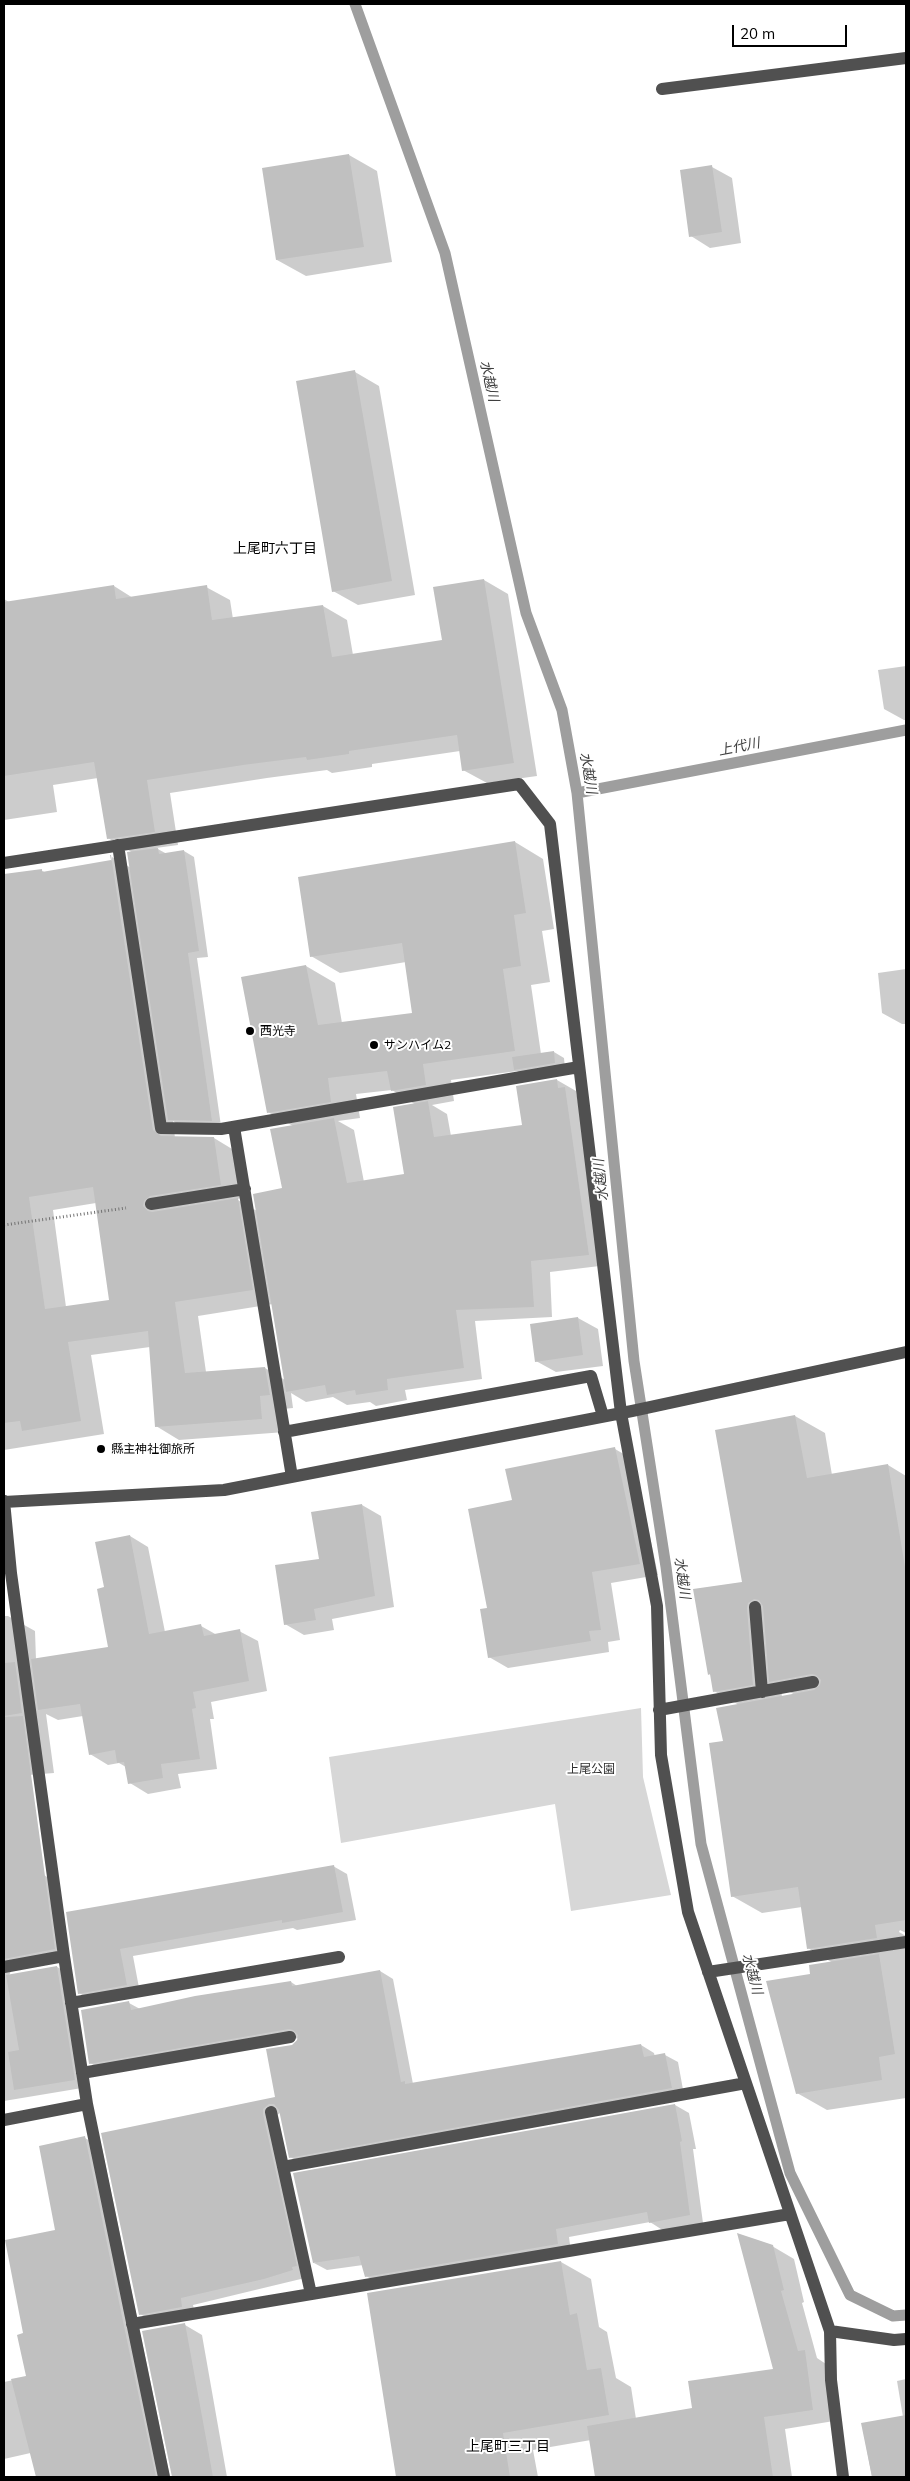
<!DOCTYPE html>
<meta charset="utf-8">
<style>
body{margin:0}
#map{position:relative;width:910px;height:2481px;overflow:hidden;background:#fff;font-family:Mulish,sans-serif}
canvas{display:block}
.frame{position:absolute;inset:0;border:5px solid #000;pointer-events:none}
.scale{position:absolute;left:732px;top:25px;width:115px;height:22px;box-sizing:border-box;border:2px solid #000;border-top:0;padding-left:6px;font-size:15px;line-height:18px;white-space:nowrap;color:#000;-webkit-text-stroke:4px #fff;paint-order:stroke}
</style>
<div id="map">
<canvas width="910" height="2481"></canvas>
<div class="frame"></div>
<div class="scale">20 m</div>
</div>
<script>
const context = document.querySelector('canvas').getContext('2d');
context.lineJoin = 'round';
function paint(path, color) {
  context.fillStyle = color;
  context.fill(path, 'evenodd');
}
function strokePath(path, color, width, dash) {
  context.strokeStyle = color;
  context.lineWidth = width;
  context.lineCap = dash ? 'butt' : 'round';
  context.setLineDash(dash || []);
  context.stroke(path);
}
function drawText(font, color, halo, rows, align = 'center') {
  context.font = font + ' Mulish,"Noto Sans JP",sans-serif';
  context.lineWidth = 4;
  context.setLineDash([]);
  context.textBaseline = 'middle';
  context.strokeStyle = halo;
  context.fillStyle = color;
  for (const [text, x, y, turn = 0] of rows) {
    context.save();
    context.translate(x, y);
    context.rotate((+turn || 0) * Math.PI / 180);
    context.textAlign = isNaN(turn) ? turn : align;
    if (halo) context.strokeText(text, 0, 0);
    context.fillText(text, 0, 0);
    context.restore();
  }
}
paint(new Path2D(`
 M641,1708L643,1777L671,1895L571,1911L555,1804L341,1843L329,1757Z`), '#d7d7d7');
paint(new Path2D(`
 M349,155L377,171L392,262L306,276L277,260L263,169Z
 M712,167L732,178L741,243L710,248L691,236Z
 M355,372L379,386L415,595L358,605L333,591Z
 M484,580L508,594L537,776L487,783L463,770L460,751L372,764V767L332,773L327,770L267,778L170,793L178,845L156,848L167,854L184,851L194,857L208,957L197,958L221,1126L179,1125L173,1121L175,1138H214L237,1152L244,1198L236,1199L257,1211L283,1189L293,1126L268,1112L306,966L335,983L342,1023L413,1014L406,962L340,973L311,956L515,842L543,859L554,929L542,931L550,982L531,985L541,1054L554,1052L564,1058L565,1068L525,1075L517,1071L451,1080L454,1101L432,1105L447,1114L451,1136L523,1126L557,1080L576,1091L608,1265L550,1272L552,1317L475,1321L482,1379L405,1390L407,1400L376,1406L370,1402L347,1405L333,1397L306,1402L291,1393L293,1408L283,1409L285,1432L179,1440L156,1426L150,1347L91,1355L104,1434L4,1450V1143H8L4,1115V876L41,870L46,873L112,861V857L131,868L133,853L108,838L98,778L53,785L57,812L4,820V599L9,602L114,586L133,598L206,587L230,600L233,619L323,606L347,620L353,655L443,641ZM392,1090L416,1105L405,1175L364,1182L354,1130L338,1121L360,1118L356,1094ZM96,1203L111,1301L66,1307L53,1210ZM273,1304L285,1380L265,1368L206,1372L198,1316Z
 M906,666V720H904L884,709L878,670Z
 M906,969V1024H902L882,1013L878,973Z
 M578,1318L598,1329L603,1366L556,1372L536,1361Z
 M795,1416L825,1433L832,1475L888,1465L906,1476V1933L900,1930L899,1932L906,1936V2098L827,2110L797,2093L812,1975L833,1963L808,1948L802,1907L762,1913L732,1896L724,1742L739,1705L714,1691L711,1675L709,1674L744,1583ZM781,1687L795,1695L782,1697Z
 M615,1449L634,1460L658,1575L611,1583L620,1640L608,1642L609,1652L508,1668L489,1657V1609L513,1501Z
 M362,1505L381,1516L394,1607L332,1619L334,1630L304,1635L285,1624L320,1560Z
 M130,1536L148,1547L165,1632L201,1626L217,1635L239,1631L258,1641L267,1691L211,1702L214,1719H210L217,1769L178,1774L181,1788L148,1794L130,1783L126,1767L119,1763L108,1765L90,1754L83,1716L58,1720L46,1714L54,1773L4,1777V1616H8L35,1631L36,1660L109,1648L105,1588Z
 M333,1866L347,1874L356,1920L297,1930L293,1928L133,1956L140,1993L93,2001L79,1993L68,1913Z
 M44,1875L57,1883L68,1957L12,1968L9,1976L57,1967L70,1974L88,2087L4,2101V1882Z
 M380,1971L393,1979L413,2084L641,2045L654,2053L655,2057L665,2055L678,2062L684,2095L303,2164L290,2157L281,2112L276,2116L305,2278L193,2305L195,2314L153,2321L140,2314L103,2134L277,2098L299,2038L103,2070L90,2063L129,2003L140,2009L291,1982L297,1986Z
 M675,2105L689,2113L696,2149H693L703,2223L664,2231L650,2222L569,2237L571,2252L380,2284L366,2276L363,2265L327,2270L314,2263Z
 M85,2138L102,2148L170,2477H40L35,2452L4,2459V2382L28,2377L25,2334Z
 M772,2246L794,2259L804,2302L802,2303L817,2358L826,2364L834,2421L785,2429L792,2477H596L591,2440L533,2450L538,2477H397L369,2294L561,2262L591,2279L599,2327L607,2332L616,2378L631,2387L636,2419L694,2409L774,2370Z
 M185,2325L202,2335L227,2477H173Z
 M906,2379V2477H872L862,2424L903,2417L897,2381Z`), '#0003');
strokePath(new Path2D(`
 M355,4L445,253L526,613L562,710L577,793L634,1361L666,1567L701,1844L790,2173L850,2295L893,2316L906,2315
 M577,793L906,730`), '#9e9e9e', 11);
paint(new Path2D(`
 M349,154L364,247L276,260L262,168Z
 M712,165L722,232L689,237L680,170Z
 M355,370L392,581L332,592L296,381Z
 M484,579L514,763L462,771L457,735L349,751V754L307,760L306,757L243,765L147,780L155,832L107,839L94,762L4,776V602L114,585L116,599L207,585L212,620L323,605L332,657L442,640L433,587Z
 M515,841L526,913L514,915L521,966L503,969L515,1051L423,1064L426,1085L391,1091L387,1071L328,1078L331,1102L267,1113L241,977L306,965L318,1025L412,1013L402,943L310,957L298,877Z
 M158,848L159,854L184,850L199,951L188,953L212,1121L168,1120L127,852Z
 M110,855H111L153,1130L161,1136L214,1137L221,1185L150,1196L144,1201L143,1206L148,1211L152,1212L238,1198L253,1290L175,1302L185,1373L265,1367L270,1395L260,1396L262,1419L155,1427L148,1331L68,1342L81,1421L22,1431L20,1421L4,1423V874L42,869V872L111,860ZM93,1187L109,1300L45,1309L29,1197Z
 M554,1051L555,1063L514,1070L512,1057Z
 M557,1079L558,1088L565,1087L589,1255L531,1261L534,1307L456,1310L464,1368L387,1379L388,1390L356,1395L355,1390L327,1395L325,1385L286,1392L253,1194L282,1188L270,1129L334,1118L347,1183L404,1174L393,1107L428,1101L434,1137L522,1125L516,1086Z
 M578,1317L583,1355L535,1362L530,1324Z
 M795,1415L807,1478L888,1464L906,1573V1920L875,1925L877,1938L807,1949L798,1887L731,1897L709,1743L723,1741L716,1708L814,1690L820,1685L821,1680L816,1675L812,1674L769,1682L763,1606L759,1600L754,1599L748,1603L747,1608L753,1685L713,1692L710,1674L708,1675L693,1589L742,1582L715,1430Z
 M615,1447L640,1564L592,1572L601,1630L589,1631L591,1641L488,1658L480,1609L487,1608L468,1509L512,1500L505,1469Z
 M362,1504L375,1596L314,1609L316,1620L284,1625L275,1565L319,1559L311,1512Z
 M130,1535L149,1634L201,1624L204,1636L240,1629L249,1681L193,1692L196,1708L192,1709L200,1759L161,1764L163,1778L128,1784L124,1762L117,1763L115,1750L89,1755L80,1704L38,1710L31,1659L108,1647L97,1589L104,1587L95,1542Z
 M15,1662L22,1713L4,1716V1663Z
 M23,1716L55,1949L4,1959V1717Z
 M334,1865L343,1912L282,1923V1920L120,1949L127,1985L78,1994L66,1912Z
 M879,1954L895,2054L879,2057L882,2080L796,2094L766,1981L810,1974L809,1965Z
 M57,1966L75,2080L14,2090L8,2052L19,2050L6,1975Z
 M380,1970L401,2082L405,2081V2084L641,2044L644,2057L665,2053L672,2088L289,2158L279,2110L274,2104H269L263,2109V2114L297,2266L292,2267L293,2270L264,2279L181,2298L182,2307L139,2315L101,2133L275,2097L266,2049L292,2045L297,2040L298,2035L293,2030L289,2029L89,2064L81,2010L129,2001L131,2010L195,1996L291,1981L292,1986Z
 M675,2104L682,2141L680,2142L690,2215L649,2223L647,2212L556,2229L558,2244L365,2277L359,2256L313,2263L293,2173Z
 M85,2136L124,2326L156,2477H36L11,2379L26,2376L17,2335L23,2333L5,2240L55,2230L39,2146Z
 M737,2233L773,2245L784,2290L781,2291L798,2351L805,2350L813,2410L764,2417L773,2477H595L587,2426L692,2408L688,2381L773,2369Z
 M561,2261L570,2315L577,2313L587,2370L601,2368L609,2415L503,2433L510,2477H396L367,2293Z
 M185,2323L206,2438L213,2477H172L142,2331Z
 M906,2415V2477H872L861,2423Z`), '#c0c0c0');
strokePath(new Path2D(`
 M4,1225L126,1208`), '#727272', 3, [1, 2.5]);
strokePath(new Path2D(`
 M662,89L906,58
 M118,845L161,1128L221,1129L579,1067
 M4,863L519,784L550,824L621,1413L657,1606L661,1755L688,1912L830,2331L831,2380L843,2477
 M234,1127L292,1477
 M151,1204L245,1189
 M284,1432L591,1376L603,1416
 M4,1502L224,1490L632,1411L906,1352
 M755,1607L762,1692
 M659,1710L813,1682
 M4,1967L64,1956
 M708,1972L906,1942
 M71,2003L339,1957
 M82,2073L290,2037
 M87,2104L164,2477
 M271,2112L311,2294
 M4,2120L87,2104L64,1956L11,1573L4,1501
 M283,2167L746,2083
 M132,2324L790,2214
 M830,2331L894,2340L906,2339`), '#505050', 12);
for (const [x, y, r, color] of [
 [250,1031,5,"#000"],
 [374,1045,5,"#000"],
 [101,1449,5,"#000"]
]) {
  const dot = new Path2D();
  dot.arc(x, y, r, 0, 2 * Math.PI);
  context.fillStyle = color;
  context.fill(dot);
  strokePath(dot, '#fff', 2);
}
drawText('12px', '#000', '#fff', [
 ["西光寺",260,1031],
 ["サンハイム2",384,1045],
 ["縣主神社御旅所",111,1449]
], 'left');
drawText('12px', '#2e2e2e', '#fff', [
 ["上尾公園",591,1769]
]);
drawText('italic 14px', '#3f3f3f', '#fff', [
 ["水越川",489,381,77],
 ["上代川",739,747,-11],
 ["水越川",588,773,80],
 ["水越川",601,1180,-96],
 ["水越川",682,1578,82],
 ["水越川",752,1974,75]
]);
drawText('14px', '#000', '#fff', [
 ["上尾町六丁目",275,549],
 ["上尾町三丁目",508,2447]
]);
</script>
